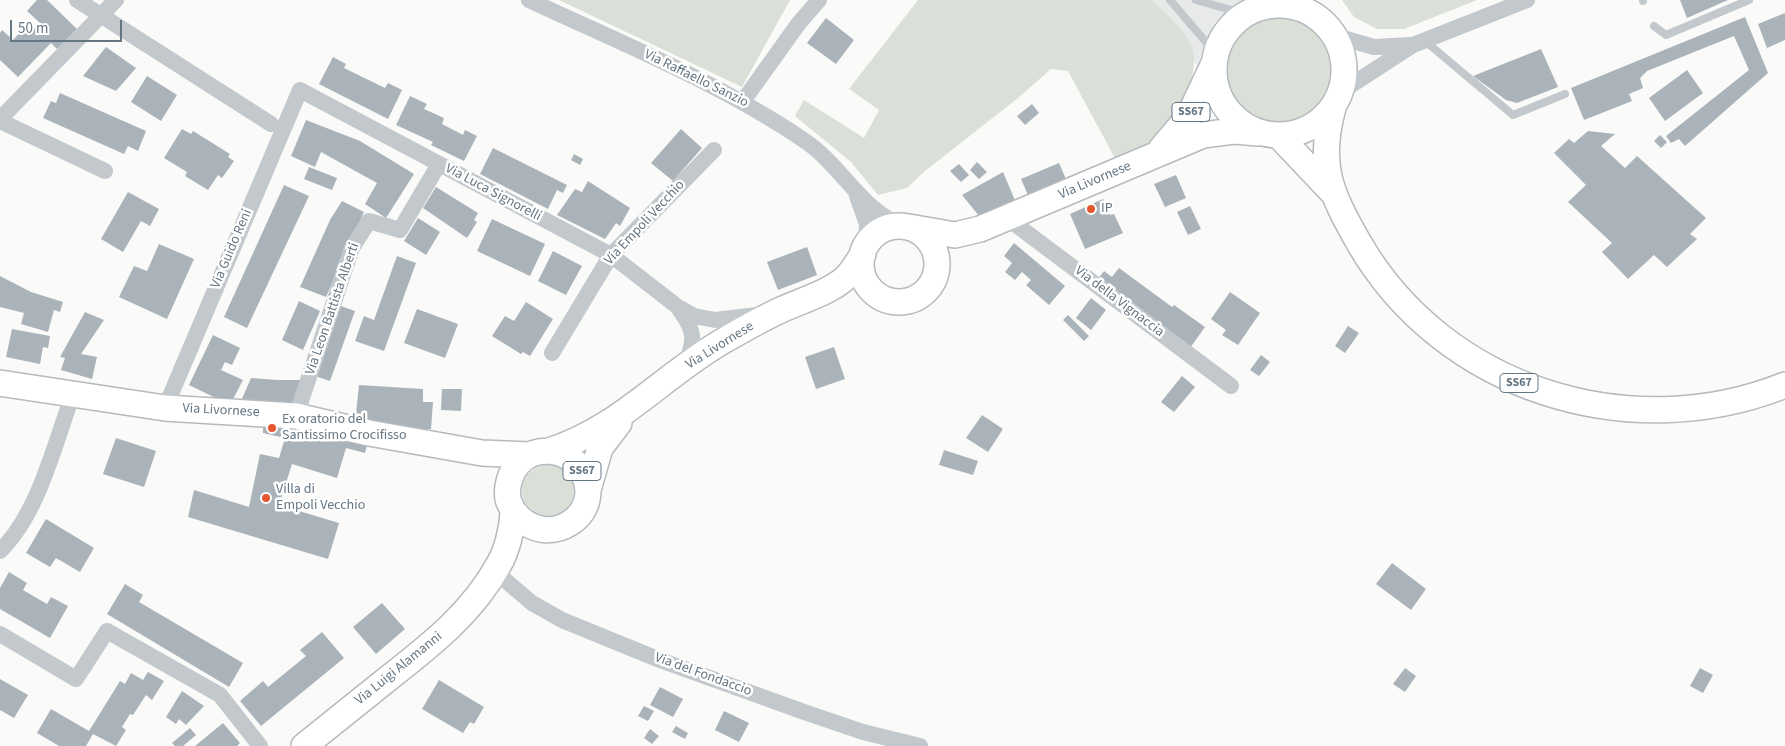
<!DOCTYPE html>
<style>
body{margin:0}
#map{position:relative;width:1785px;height:746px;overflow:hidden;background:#fafaf8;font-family:"Source Sans 3",sans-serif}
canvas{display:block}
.scale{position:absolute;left:10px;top:20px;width:112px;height:22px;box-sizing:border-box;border:2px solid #657683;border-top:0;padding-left:6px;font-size:15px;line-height:18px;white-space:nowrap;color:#657683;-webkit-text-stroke:4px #fff;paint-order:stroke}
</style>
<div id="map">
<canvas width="1785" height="746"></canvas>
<div class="scale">50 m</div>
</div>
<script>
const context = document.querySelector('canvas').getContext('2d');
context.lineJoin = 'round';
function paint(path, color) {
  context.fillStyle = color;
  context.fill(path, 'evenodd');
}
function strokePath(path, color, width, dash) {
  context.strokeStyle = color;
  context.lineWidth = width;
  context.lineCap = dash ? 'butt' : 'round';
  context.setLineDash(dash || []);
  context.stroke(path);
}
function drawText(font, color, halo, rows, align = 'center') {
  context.font = font + ' "Source Sans 3",sans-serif';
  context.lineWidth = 5;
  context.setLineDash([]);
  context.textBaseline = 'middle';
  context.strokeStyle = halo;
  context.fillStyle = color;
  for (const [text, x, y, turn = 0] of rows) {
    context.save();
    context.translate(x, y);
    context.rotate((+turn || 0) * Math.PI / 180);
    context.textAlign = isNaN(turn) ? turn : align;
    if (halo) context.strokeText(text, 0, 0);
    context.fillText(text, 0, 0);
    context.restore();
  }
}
paint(new Path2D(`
 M1145,0H1242L1214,23L1197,66L1183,40Z`), '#e8e9e9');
paint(new Path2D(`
 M559,0H790L742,87Z
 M918,0H1151C1163,11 1179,25 1188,39C1209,72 1170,128 1144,148C1137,154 1124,156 1116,160L1068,71L1051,69L1018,98L925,171L907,188L878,195L851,162L795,116L804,100L864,138L879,110L849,89Z
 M1342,0H1477L1404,29H1377L1354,17Z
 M1225 70a54 54 0 1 1 108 0a54 54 0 1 1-108 0Z
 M522 491a26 26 0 1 1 52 0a26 26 0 1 1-52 0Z`), '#dadfd7');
paint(new Path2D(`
 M37,0H47L77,29L57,49L51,43L18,77L0,60V33L2,30L13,40L23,29L28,35L40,23L27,11Z
 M1680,0H1728L1687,18Z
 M1785,13V40L1767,48L1758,24Z
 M1745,17L1768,73L1685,146L1679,139L1671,143L1666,136L1749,70L1734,36L1647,71L1640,78L1643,88L1629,94L1632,101L1584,120L1571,88Z
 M826,18L854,40L836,64L807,43Z
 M106,47L136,68L116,91L83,76Z
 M1541,49L1558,87L1517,103L1506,100L1473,76Z
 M333,57L346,64L344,68L385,88L388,83L402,90L388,119L319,84Z
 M1687,70L1703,93L1665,121L1649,98Z
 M147,76L177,95L161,121L131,102Z
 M60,93L146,131L138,151L128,146L124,154L43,118L51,101L56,103Z
 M410,96L427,104L424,109L444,118L442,124L463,135L465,130L477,136L464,161L431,145L433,142L396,125Z
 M1032,104L1039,113L1025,125L1017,116Z
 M306,120L360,141L414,174L386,218L365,204L377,183L321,152L315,167L291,156Z
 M182,129L191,134L193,131L230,154L228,157L234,161L222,178L218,175L208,190L185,176L187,172L164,158Z
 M681,129L702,148L673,181L651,163Z
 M1588,131L1615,134L1601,146L1625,168L1637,156L1706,218L1690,234L1697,239L1667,267L1654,255L1628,279L1602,252L1612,243L1568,202L1586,185L1554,153L1569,139L1574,143Z
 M1660,135L1667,142L1661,148L1654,141Z
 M493,148L567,185L563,193L557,190L548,209L480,174Z
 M574,154L583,159L580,165L571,160Z
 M977,162L987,172L979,179L970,170Z
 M1059,163L1069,186L1031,202L1021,179Z
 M959,164L969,175L961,182L950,171Z
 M309,167L337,178L332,190L304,179Z
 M1003,172L1017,205L984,222L962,195Z
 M1176,175L1186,198L1165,207L1154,184Z
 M588,181L630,208L620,226L616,223L605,239L557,215L575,189L582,192Z
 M284,185L309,196L247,328L224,317Z
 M436,187L478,213L474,220L477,222L467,238L423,208Z
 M128,192L159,209L150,226L141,221L123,252L101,239Z
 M1103,199L1110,215L1114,214L1123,233L1085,249L1070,214Z
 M342,201L364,212L326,297L300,287L330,220Z
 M1190,206L1201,229L1188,235L1177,212Z
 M418,218L440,232L426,255L404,241Z
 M492,219L545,244L530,276L477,251Z
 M1014,243L1065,286L1049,305L1026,285L1031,280L1022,272L1015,280L1005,272L1012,263L1004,256Z
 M159,244L194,259L167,319L119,297L134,266L147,271Z
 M807,247L817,275L778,290L767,262Z
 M553,251L582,266L566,295L538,281Z
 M397,256L416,263L384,351L355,341L364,316L374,320Z
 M1119,268L1172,307L1174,305L1205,327L1190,348L1097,280L1104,271L1112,277Z
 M0,276L31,292L63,302L60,312L54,310L48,332L21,324L24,313L0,307Z
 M1230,292L1260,313L1238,345L1222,335L1226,330L1211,319Z
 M1091,298L1106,310L1091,330L1076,318Z
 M299,301L320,311L303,350L282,340Z
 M526,302L553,319L530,356L523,352L521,354L492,336L505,316L514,321Z
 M341,306L355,311L330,381L315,376Z
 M417,309L458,324L445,358L404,343Z
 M85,312L104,320L81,354L97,357L92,379L61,370L65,358L60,357Z
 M1068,315L1089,336L1084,341L1063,320Z
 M1348,326L1359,333L1345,353L1335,346Z
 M12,329L50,336L48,348L43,347L40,364L6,357Z
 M213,335L240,348L232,365L225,362L221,370L243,380L230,405L189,385Z
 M834,347L845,379L816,389L805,357Z
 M1261,355L1270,362L1259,376L1250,370Z
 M1182,376L1195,387L1174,412L1161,402Z
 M251,378L278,380H301L293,404L241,401Z
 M359,385L423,389V402H433L431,429H400L355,423Z
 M442,389H462L461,411L441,410Z
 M982,415L1003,429L988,452L966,438Z
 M263,423L369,438L365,453L346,448L337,478L292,464L279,505L339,523L328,559L188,517L194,490L249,507L260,454L279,458L285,438L263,433Z
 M116,438L156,451L144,487L103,474Z
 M944,450L978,461L973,475L939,465Z
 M46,519L94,548L80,572L56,558L50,567L26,553Z
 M1392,563L1426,589L1411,610L1376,584Z
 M9,572L27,583L23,590L47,604L51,597L68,606L50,638L0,609V588Z
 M125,584L143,595L139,602L243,663L229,687L107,614Z
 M382,603L405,629L376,654L353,627Z
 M322,632L344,658L261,726L240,701L263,681L268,687L306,656L300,650Z
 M1405,668L1416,676L1405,692L1393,684Z
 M1700,668L1713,675L1703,693L1690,686Z
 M148,672L164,681L152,700L146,695L133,715L130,714L122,727L126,730L116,746L93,734L86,746H59L37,733L51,709L89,731L120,681L125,684L131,673L143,680Z
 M0,679L28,695L14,718L0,710Z
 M439,680L484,707L474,724L470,722L463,733L422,709Z
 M660,687L683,699L673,717L650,705Z
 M182,691L204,706L186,725L179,719L176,724L166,717Z
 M644,706L654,711L648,721L638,716Z
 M724,711L749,723L739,742L715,730Z
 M223,723L240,743L237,746H195Z
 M676,726L688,733L685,739L672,732Z
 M190,728L196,735L183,746H175L172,743Z
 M650,729L659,736L652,744L644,738Z`), '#aab3b9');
const primary = new Path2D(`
 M1214 70a65 65 0 1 1 130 0a65 65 0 1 1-130 0Z
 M1333,108C1317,165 1331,194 1359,243C1444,390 1630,447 1785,385
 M1278,135L1331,191
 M1161,149L1189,116L1214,63
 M861 264a38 38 0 1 1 76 0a38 38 0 1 1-76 0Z
 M909,227L955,235L980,229L1203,135L1234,131L1258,133
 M0,383L165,408L296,416L369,433L482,453L529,455
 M549,451C619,429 661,377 723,341C742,330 763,318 783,309C803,300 837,290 850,273C855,267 859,260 863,254
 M588,490L600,448L619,423
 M304,746C333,723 361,700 390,677C432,644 473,612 499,564C507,551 512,529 513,513C513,508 509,504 508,499C506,487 510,473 518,464C534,445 566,448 580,468C610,511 548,556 513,511`);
strokePath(primary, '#b5babe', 28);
strokePath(new Path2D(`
 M1170,0L1216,54
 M1196,0L1245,14
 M1643,1V0
 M1654,26L1666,35L1749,0
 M1425,41L1513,115L1565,94`), '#c3c8cc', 8);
strokePath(new Path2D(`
 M77,0L271,124
 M529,0C623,44 720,83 805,141C842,166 862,212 905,227
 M1336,36L1374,47L1411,45
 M1342,91L1413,45L1527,0
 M743,101L799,23L819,0
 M0,119L116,0
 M0,121L105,171
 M857,196L867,224L866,245
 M1007,218L1231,386
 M679,309C696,332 695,340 685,366
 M552,353L611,255L714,150
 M165,408L300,90L611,255L678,307L694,316L715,320L757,315
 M296,416L352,248L369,221L400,230L439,164
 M0,551C39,513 54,445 73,394
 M499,575L532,603L562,620L660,660L807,713L863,732L920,746
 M0,634L76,679L107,631L220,695L260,746`), '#c3c8cc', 16);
strokePath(primary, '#fff', 25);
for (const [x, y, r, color] of [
 [1091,209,5,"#e4572e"],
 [272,428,5,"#e4572e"],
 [266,498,5,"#e4572e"]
]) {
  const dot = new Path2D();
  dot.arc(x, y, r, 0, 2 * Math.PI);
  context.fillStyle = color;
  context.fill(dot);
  strokePath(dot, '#fff', 2);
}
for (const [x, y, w] of [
 [1191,112,38],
 [1519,383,38],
 [582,471,38]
]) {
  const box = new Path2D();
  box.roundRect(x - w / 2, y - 9.5, w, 19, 4);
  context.fillStyle = '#fff';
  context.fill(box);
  strokePath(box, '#657683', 1);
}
drawText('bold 12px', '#657683', null, [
 ["SS67",1191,112],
 ["SS67",1519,383],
 ["SS67",582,471]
]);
drawText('14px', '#657683', '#fff', [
 ["Via Raffaello Sanzio",696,79,26],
 ["Via Livornese",1095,181,-23],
 ["Via Luca Signorelli",493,193,28],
 ["Via Empoli Vecchio",645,223,-47],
 ["Via Guido Reni",232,249,-67],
 ["Via della Vignaccia",1119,302,37],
 ["Via Leon Battista Alberti",333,309,-71],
 ["Via Livornese",720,346,-32],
 ["Via Livornese",221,411,3],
 ["Via Luigi Alamanni",399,669,-39],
 ["Via del Fondaccio",703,675,20]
]);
drawText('14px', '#657683', '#fff', [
 ["IP",1101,209],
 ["Ex oratorio del",282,420],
 ["Santissimo Crocifisso",282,436],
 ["Villa di",276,490],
 ["Empoli Vecchio",276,506]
], 'left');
</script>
